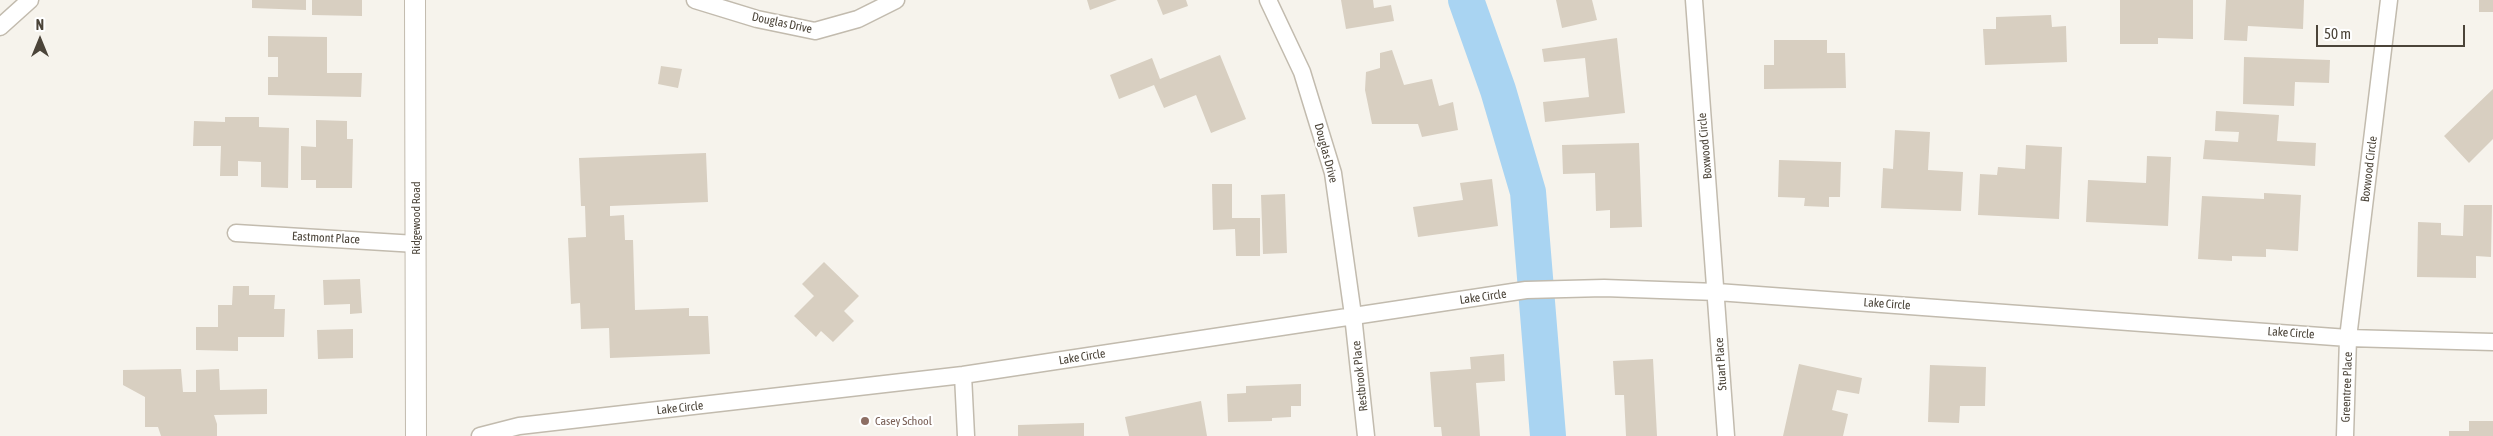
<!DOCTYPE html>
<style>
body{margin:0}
#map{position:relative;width:2493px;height:436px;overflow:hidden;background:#f6f3ec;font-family:"Asap Condensed",sans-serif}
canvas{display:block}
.north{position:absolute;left:15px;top:15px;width:50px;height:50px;-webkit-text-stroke:4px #fff;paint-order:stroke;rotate:0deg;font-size:14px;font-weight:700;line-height:20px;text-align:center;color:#4b4439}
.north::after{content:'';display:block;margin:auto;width:18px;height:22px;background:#4b4439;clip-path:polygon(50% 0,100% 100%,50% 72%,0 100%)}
.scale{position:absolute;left:2316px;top:25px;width:149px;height:22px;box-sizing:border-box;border:2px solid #4b4439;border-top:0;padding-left:6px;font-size:15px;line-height:18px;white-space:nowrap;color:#4b4439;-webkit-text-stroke:4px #fff;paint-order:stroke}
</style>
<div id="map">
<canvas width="2493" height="436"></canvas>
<div class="north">N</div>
<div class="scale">50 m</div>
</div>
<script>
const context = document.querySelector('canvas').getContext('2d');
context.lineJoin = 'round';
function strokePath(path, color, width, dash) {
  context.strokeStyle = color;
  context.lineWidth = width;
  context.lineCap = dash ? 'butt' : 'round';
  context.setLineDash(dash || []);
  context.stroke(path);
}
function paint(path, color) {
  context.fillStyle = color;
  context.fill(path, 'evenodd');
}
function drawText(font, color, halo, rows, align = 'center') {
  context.font = font + ' "Asap Condensed",sans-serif';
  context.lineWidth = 4.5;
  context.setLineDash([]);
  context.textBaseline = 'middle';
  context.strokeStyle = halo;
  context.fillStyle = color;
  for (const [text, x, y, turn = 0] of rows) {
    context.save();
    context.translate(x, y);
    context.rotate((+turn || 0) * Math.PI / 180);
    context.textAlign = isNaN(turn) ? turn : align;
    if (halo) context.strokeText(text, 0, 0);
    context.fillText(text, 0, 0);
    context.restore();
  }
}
strokePath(new Path2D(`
 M1466,0L1498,90L1528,192L1548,436`), '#a9d4f2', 36);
paint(new Path2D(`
 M252,0H306V10L252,8Z
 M312,0H362V16L312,15Z
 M1087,0H1117L1090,10Z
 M1157,0H1186L1188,6L1163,15Z
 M1341,0H1373L1374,8L1391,5L1394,21L1346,29Z
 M1556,0H1592L1597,20L1562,28Z
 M2120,0H2193V39L2158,38V44H2120Z
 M2226,0H2304L2303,29L2248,26L2247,41L2224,40Z
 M2479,0H2493V12H2479Z
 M2051,15L2052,27L2066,26L2067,62L1985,65L1983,29H1996V17Z
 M268,36L327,37V73H362L361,97L268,95V77H278V57H268Z
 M1617,38L1625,113L1545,122L1543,102L1589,97L1585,58L1544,62L1542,49Z
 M1774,40H1827V53H1845L1846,88L1764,89V65H1774Z
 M1392,50L1404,85L1432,79L1439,106L1453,102L1458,130L1422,137L1418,124H1372L1365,90L1366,72L1380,68V53Z
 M1220,55L1246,119L1211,133L1196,95L1164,108L1154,85L1119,99L1110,75L1152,58L1160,79Z
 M2244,57L2330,60L2329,83L2295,82L2294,106L2243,104Z
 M661,66L682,69L678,88L658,84Z
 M2493,89V139L2469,163L2444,136Z
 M2216,111L2279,115L2277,141L2316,143L2315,166L2203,159L2205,140L2238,142L2239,132L2215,131Z
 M225,117H259V127L289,128L288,188L261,187V162L238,161V176H220L221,146H193L194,121L225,122Z
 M316,120L347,121V139H353L352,188H316V180H301V146L316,147Z
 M1895,130L1930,132L1928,170L1963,172L1961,211L1881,208L1883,168L1893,169Z
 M1639,143L1642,227L1610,228V210L1596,211L1595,173L1563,174L1562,145Z
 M2026,145L2062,147L2059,219L1978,215L1980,174L1997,175L1998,167L2025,169Z
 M706,153L708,202L610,206V216L624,215L625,240H633L635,310L689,308V316H708L710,354L610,358L609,328L581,329L580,303L571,304L568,238L586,237L585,206H581L579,158Z
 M2147,156L2171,157L2168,226L2086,222L2088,180L2146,183Z
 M1779,160L1841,162L1840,197H1829V207L1804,206L1805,198L1778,197Z
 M1492,179L1498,226L1418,237L1413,207L1463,200L1460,183Z
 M1212,184H1232V218H1260V256H1236L1235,229L1213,230Z
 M2264,193L2301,195L2298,251L2266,249V257L2232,256V261L2198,259L2202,196L2264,199Z
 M1285,194L1287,253L1263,254L1261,195Z
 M2464,205H2492L2491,257L2476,256V278L2417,277L2418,222L2441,223V235L2463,236Z
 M824,262L859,296L844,311L854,321L833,342L821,331L816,337L794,316L814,296L802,284Z
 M360,279L362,313L350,314V304L324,305L323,280Z
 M233,286H249V295H275L274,309H285L284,337H238V351L196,350V327H218V305H232Z
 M353,329V358L318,359L317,330Z
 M1504,354L1505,381L1476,383L1480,436H1442L1441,427H1434L1430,372L1471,369L1470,357Z
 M1653,359L1657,436H1626L1624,395H1615L1613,361Z
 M1799,364L1862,378L1859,394L1837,390L1832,410L1848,414L1843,436H1783Z
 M1930,365L1986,367L1985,406H1960L1959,423L1928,422Z
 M181,369L183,392H196V370L219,369L220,390L267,389V414L214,415L217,424V436H161L158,427H145V397L123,385V370Z
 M1301,384V406H1291V417L1272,418V421L1228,422L1227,394L1246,393V386Z
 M1201,401L1207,436H1129L1125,417Z
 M2469,421H2493V436H2449V431H2469Z
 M1084,423V436H1018V425Z`), '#d8cfc1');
const minor = new Path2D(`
 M695,0L757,19L815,31L858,19L896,0
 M1268,0L1302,72L1333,173L1353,315L1366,436
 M1694,0L1726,436
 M0,27L30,0
 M236,233L416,244
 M963,375L966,436
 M480,436L519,426L963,375L1526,290L1604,288L1717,292L2348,338L2493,342
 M2345,436L2348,338L2389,0`);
const tertiary = new Path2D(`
 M415,0L416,436`);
strokePath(minor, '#c2bbae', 19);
strokePath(tertiary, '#c2bbae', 22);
strokePath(minor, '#fff', 16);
strokePath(tertiary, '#fff', 20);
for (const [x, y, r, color] of [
 [865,421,5,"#8d6e63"]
]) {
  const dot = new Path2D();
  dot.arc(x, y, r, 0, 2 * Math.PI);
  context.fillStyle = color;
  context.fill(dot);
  strokePath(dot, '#fff', 2);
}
drawText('12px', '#4b4439', '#fff', [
 ["Douglas Drive",782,23,12],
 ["Boxwood Circle",1705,146,-95],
 ["Douglas Drive",1326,153,75],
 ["Boxwood Circle",2369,169,-83],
 ["Ridgewood Road",416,218,-90],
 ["Eastmont Place",326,238,3],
 ["Lake Circle",1483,297,-8],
 ["Lake Circle",1887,304,4],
 ["Lake Circle",2291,333,4],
 ["Lake Circle",1082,357,-9],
 ["Stuart Place",1721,364,-94],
 ["Restbrook Place",1360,376,-96],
 ["Greentree Place",2347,387,-88],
 ["Lake Circle",680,408,-6]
]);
drawText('12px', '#785e54', '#fff', [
 ["Casey School",875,421]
], 'left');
</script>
